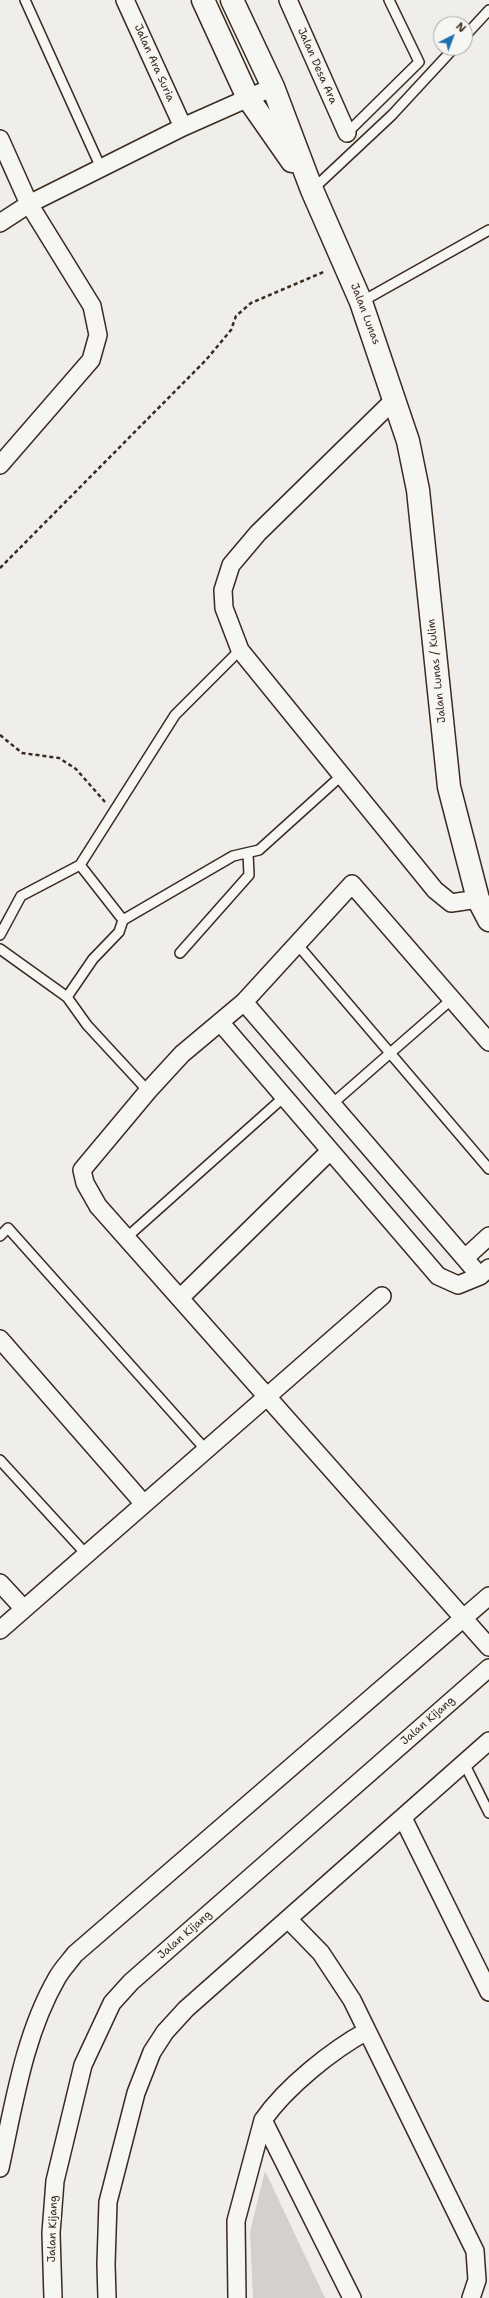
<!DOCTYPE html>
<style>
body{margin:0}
#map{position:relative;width:489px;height:2298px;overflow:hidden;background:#efeeea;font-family:"Shantell Sans",sans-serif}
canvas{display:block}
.north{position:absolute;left:433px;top:16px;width:40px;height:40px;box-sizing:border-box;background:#f6f6f2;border:1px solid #aba49d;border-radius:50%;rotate:42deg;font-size:11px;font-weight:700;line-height:16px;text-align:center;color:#3b2a1e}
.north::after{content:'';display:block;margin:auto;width:14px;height:18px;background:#1f6fb2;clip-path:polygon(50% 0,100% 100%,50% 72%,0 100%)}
</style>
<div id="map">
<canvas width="489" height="2298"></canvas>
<div class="north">N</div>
</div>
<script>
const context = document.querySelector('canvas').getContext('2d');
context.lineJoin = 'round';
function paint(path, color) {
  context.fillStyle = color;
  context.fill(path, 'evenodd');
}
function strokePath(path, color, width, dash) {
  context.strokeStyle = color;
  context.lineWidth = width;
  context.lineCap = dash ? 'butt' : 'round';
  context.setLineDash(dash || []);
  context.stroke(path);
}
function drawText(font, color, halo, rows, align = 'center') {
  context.font = font + ' "Shantell Sans",sans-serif';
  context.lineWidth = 3.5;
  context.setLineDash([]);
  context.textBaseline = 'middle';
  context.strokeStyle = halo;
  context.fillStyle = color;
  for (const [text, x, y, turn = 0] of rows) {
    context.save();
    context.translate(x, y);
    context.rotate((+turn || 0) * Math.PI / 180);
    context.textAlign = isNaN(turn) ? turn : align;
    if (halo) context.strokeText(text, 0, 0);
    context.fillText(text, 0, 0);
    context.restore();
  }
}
paint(new Path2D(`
 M265,2171L325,2298H253L250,2232Z`), '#d4d1cc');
const lane = new Path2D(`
 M25,0L101,168
 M465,36L489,10
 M347,133L419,62L389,0
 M312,190L392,115L454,48
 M361,302L489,230
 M80,865L123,920
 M0,935L21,896L80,865L175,715L240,650
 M297,944L489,1169
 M0,949L67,997L87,1025L148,1091
 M180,953L249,875L248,853
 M67,997L93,959L119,932L123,920L233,856L259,850L341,776
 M332,1104L452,999
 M0,1236L8,1228L206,1450
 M126,1238L284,1097
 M0,1460L86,1554
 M464,1763L489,1813`);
const street = new Path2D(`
 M125,0L183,127
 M288,0L347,133
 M0,139L29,204L92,306L98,335L91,360L0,465
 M0,223L29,204L183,127L273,87
 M395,399L258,533L231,565L223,590L224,608L240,650L435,890L451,903L478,899
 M244,1002L480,1276
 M220,1022L438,1276L458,1285L480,1276L489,1268
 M489,1042L352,884L244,1002L182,1054L148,1091L82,1170L85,1183L98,1206L489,1647
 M465,1258L489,1236
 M180,1298L330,1151
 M0,1339L144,1504
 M0,1583L24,1609
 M0,1630L382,1296
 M403,1818L489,1992
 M288,1919L321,1953L352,2000L475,2251L477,2280L471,2298
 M263,2120L352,2298
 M0,2168C14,2104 24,2035 57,1978C62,1969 69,1962 75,1954L489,1596
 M53,2298L51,2233L55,2181L83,2065L112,2003L131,1982L489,1668
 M107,2298L106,2264L108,2202L136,2093L152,2052L165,2032L186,2009L489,1741
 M237,2298L236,2221L263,2120C286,2087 332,2050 367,2031`);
const secondary = new Path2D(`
 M203,0L248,98L292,161
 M232,0L273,87L312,190L361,302L408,441L418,490L449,787L478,899L489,920`);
strokePath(lane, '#3b2a1e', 12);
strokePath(street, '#3b2a1e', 20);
strokePath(secondary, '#3b2a1e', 25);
strokePath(new Path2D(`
 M0,568L206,360L231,330L236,316L251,303L326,271
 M0,735L22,753L59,758L76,769L105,802`), '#3b2a1e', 2.5, [4, 3]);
strokePath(lane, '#f6f6f2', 9);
strokePath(street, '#f6f6f2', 17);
strokePath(secondary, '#f6f6f2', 22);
drawText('11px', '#3b2a1e', '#f6f6f2', [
 ["Jalan Ara Suria",154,63,66],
 ["Jalan Desa Ara",317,66,66],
 ["Jalan Lunas",365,314,69],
 ["Jalan Lunas / Kulim",437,671,-96],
 ["Jalan Kijang",428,1721,-41],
 ["Jalan Kijang",185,1935,-41],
 ["Jalan Kijang",53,2229,-88]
]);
</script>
